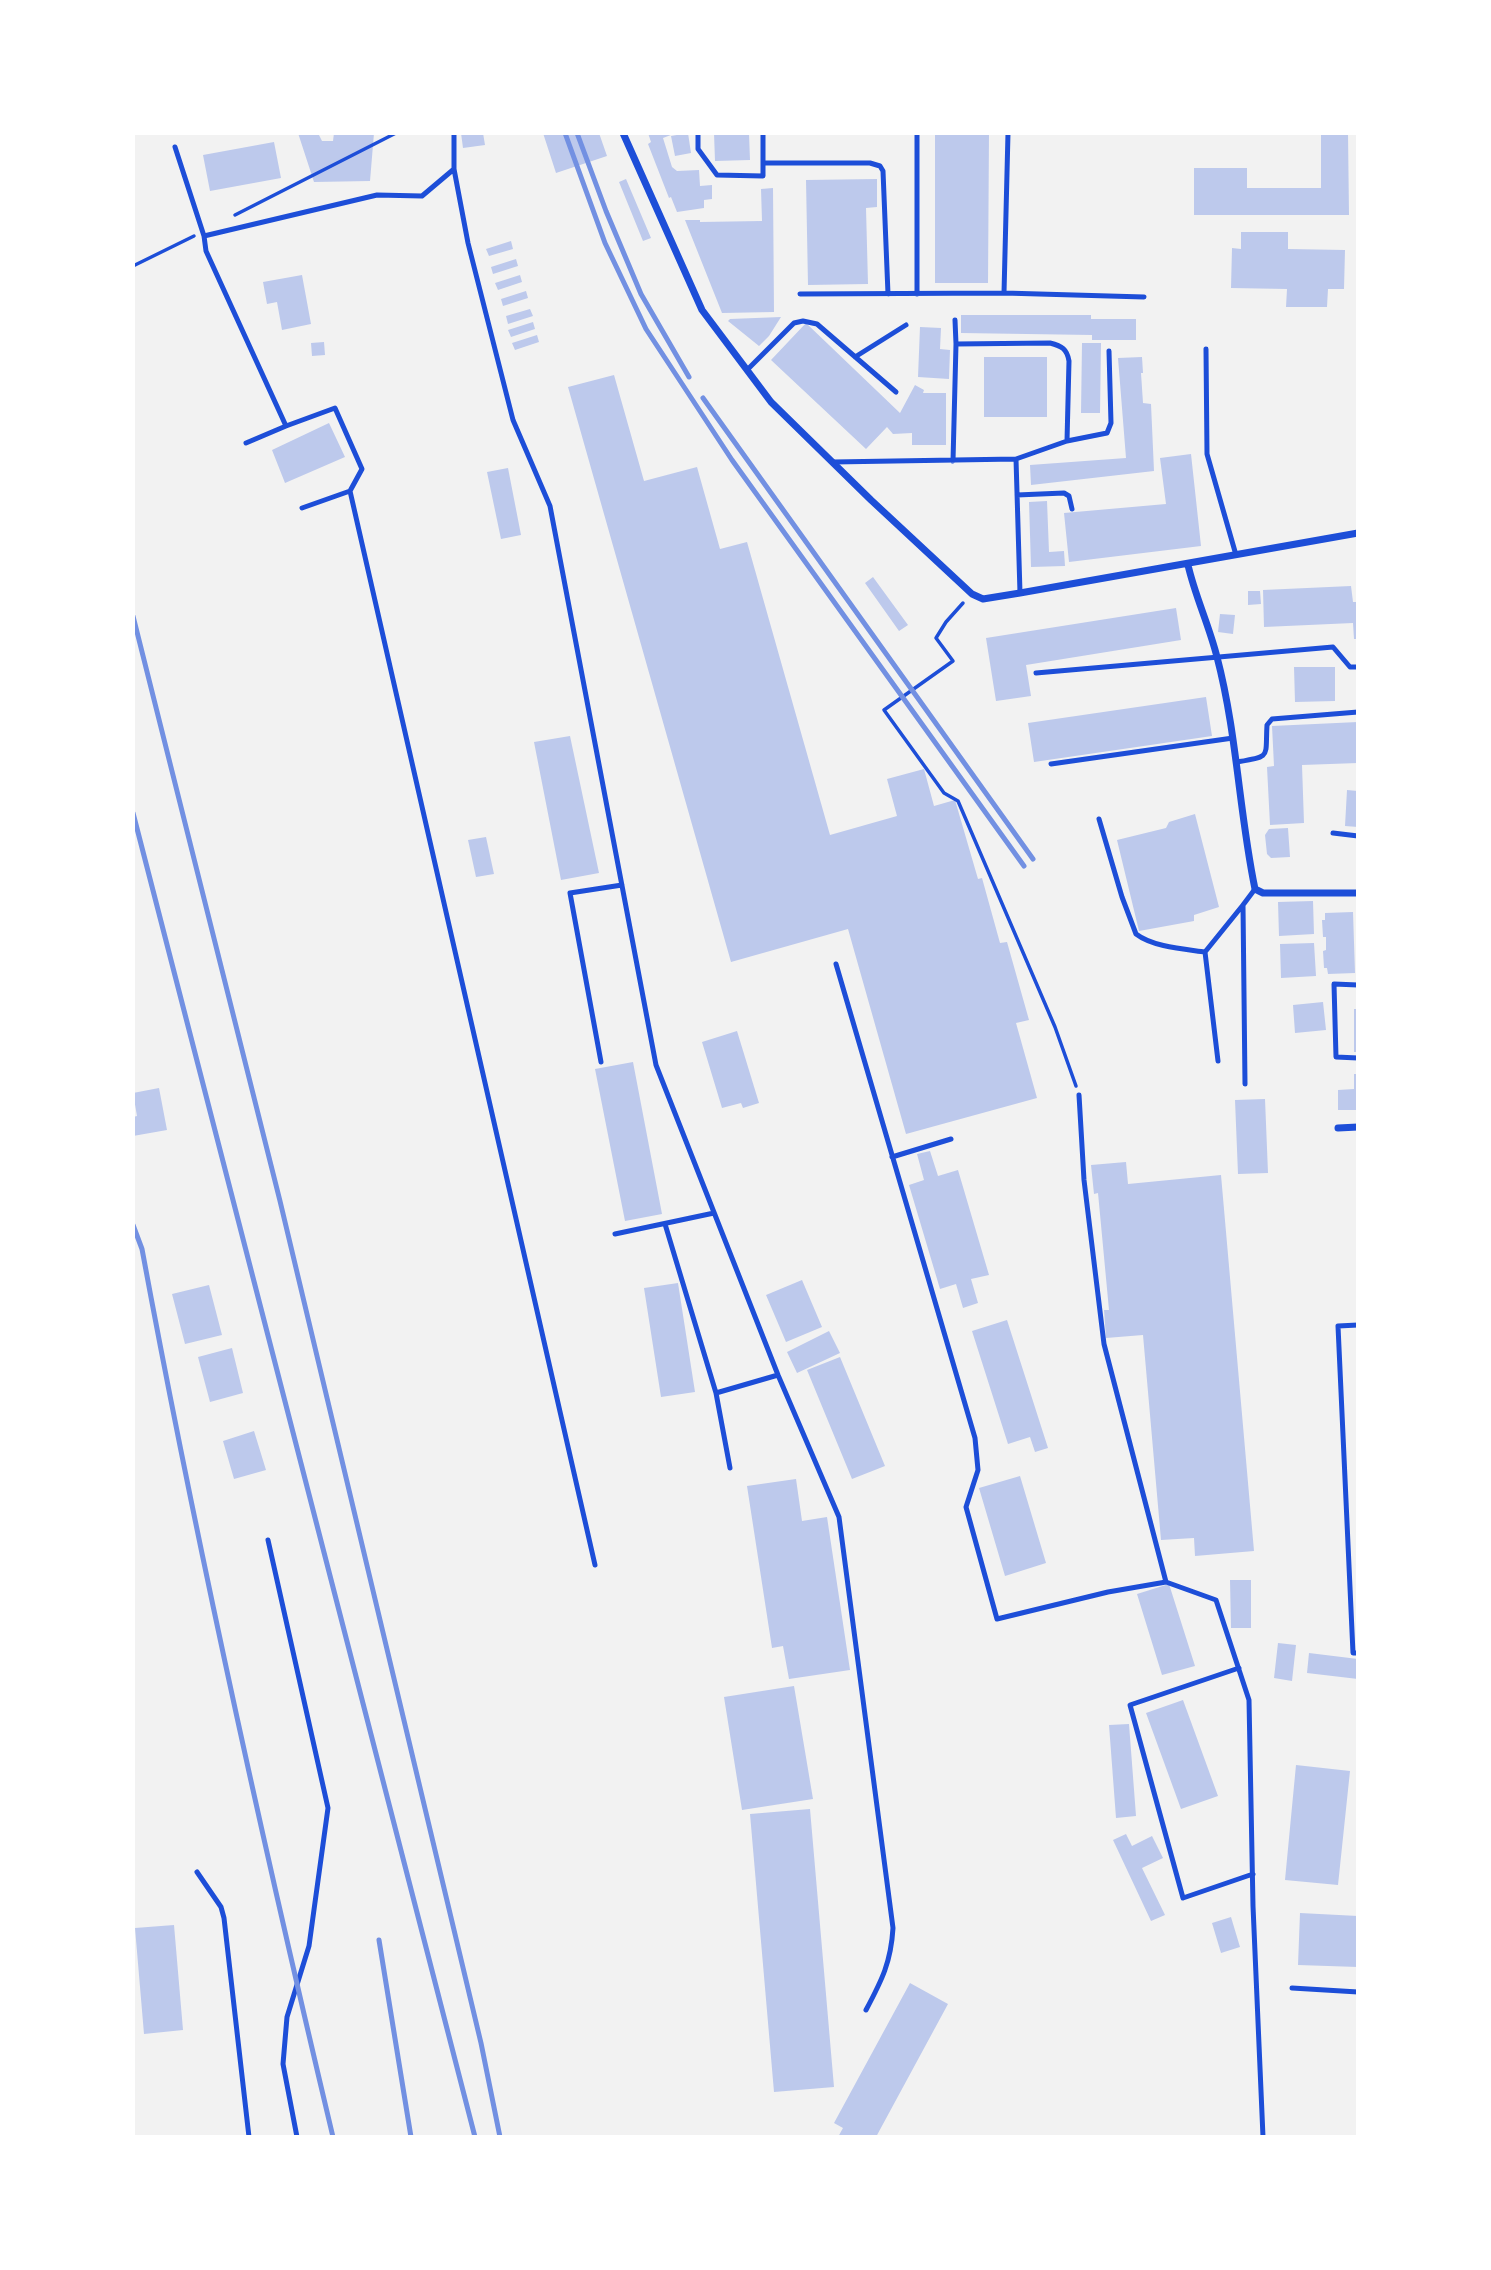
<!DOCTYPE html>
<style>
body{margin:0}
#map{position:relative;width:1491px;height:2270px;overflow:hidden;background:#f2f2f2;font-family:Overpass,sans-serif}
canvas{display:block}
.frame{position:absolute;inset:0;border:135px solid #fff;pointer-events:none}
</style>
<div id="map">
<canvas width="1491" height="2270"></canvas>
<div class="frame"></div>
</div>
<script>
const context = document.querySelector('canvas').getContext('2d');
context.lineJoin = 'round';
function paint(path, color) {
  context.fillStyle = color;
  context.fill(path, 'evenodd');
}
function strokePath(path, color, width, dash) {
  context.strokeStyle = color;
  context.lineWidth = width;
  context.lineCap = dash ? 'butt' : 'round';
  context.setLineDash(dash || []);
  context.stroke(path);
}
paint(new Path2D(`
 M298,133H318L322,141H333L334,133H374L370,181L314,182Z
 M461,133H483L485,145L463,148Z
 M543,133H599L607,156L556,173Z
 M648,133H676L663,138L672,167L677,171L699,170L700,186L712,185V199L704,200V208L677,212L671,197L669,198L648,144L651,142Z
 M688,133L691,153L675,156L671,136Z
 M714,133H749L750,160L715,161Z
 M935,133H989L988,283H935Z
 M1321,133H1348L1349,215H1194V168H1247V188H1321Z
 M274,142L281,178L210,191L203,155Z
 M626,179L651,238L643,241L619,182Z
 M877,179V207L866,208L868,284L808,285L806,180Z
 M773,188L774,312L722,313L685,220H700V222L762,221L761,189Z
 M1241,232H1288V249L1345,250L1344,289H1328L1327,307H1286L1287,289L1231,288L1232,248L1241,249Z
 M511,241L513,249L489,256L486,249Z
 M516,259L518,266L493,274L491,267Z
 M302,275L311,324L282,330L277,302L267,304L263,282Z
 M520,275L522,282L498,290L495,283Z
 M526,291L528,298L503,306L501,299Z
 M530,309L533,316L508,324L506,316Z
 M961,315H1091V319H1136V340H1092V335L961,333Z
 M781,317L769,336L759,346L728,321L730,319Z
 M533,322L535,329L511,337L508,330Z
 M806,323L900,413L915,385L924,390L923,393H946V445H912V433L893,434L887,427L866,449L771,360Z
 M920,327L941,328L940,349L950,350L949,379L918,377Z
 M537,335L539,342L515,350L512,343Z
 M324,342L325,355L312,356L311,343Z
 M1082,343H1101L1100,413H1081Z
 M984,357H1047V417H984Z
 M1142,357L1143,373H1141L1143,403L1151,404L1154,471L1031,485L1030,465L1126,458L1118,358Z
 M614,375L644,481L697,467L720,549L747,542L830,835L897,816L887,779L924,769L934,806L955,800L978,879L982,878L1000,943L1007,942L1029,1020L1016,1023L1037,1098L906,1134L848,929L731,962L568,387Z
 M329,423L345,457L285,483L272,450Z
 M1191,454L1201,546L1069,562L1064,513L1166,504L1160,458Z
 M508,468L521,535L501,539L487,472Z
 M1047,501L1049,552L1064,551L1065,566L1031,567L1029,502Z
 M873,577L908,625L899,631L865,583Z
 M1351,586L1353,602H1358V639H1354L1353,623L1264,627L1263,590Z
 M1248,591H1260L1261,604L1248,605Z
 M1176,608L1181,640L1026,665L1031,696L996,701L986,638Z
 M1220,614L1235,615L1233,634L1218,632Z
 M1294,667H1335V701L1295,702Z
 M1206,697L1212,736L1034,762L1028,723Z
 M1358,722V763L1302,765L1304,823L1270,825L1267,767L1274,766L1272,726Z
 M570,736L599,873L561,880L534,742Z
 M1347,790L1358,791V827L1345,826Z
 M1195,814L1219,907L1194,915V921L1139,931L1117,840L1166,828L1169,822Z
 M1288,828L1290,857L1271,858L1267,854L1265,835L1269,829Z
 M486,837L494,874L476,877L468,840Z
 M1313,901L1314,934L1279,936L1278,902Z
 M1353,912L1355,973L1328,974L1327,968H1324L1323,951L1326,950V937H1323L1322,920H1325V913Z
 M1314,943L1316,976L1281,978L1280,944Z
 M1323,1002L1326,1030L1295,1033L1293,1005Z
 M1354,1009H1358V1052H1354Z
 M737,1031L759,1103L743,1108L741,1103L722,1108L702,1042Z
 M633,1062L662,1214L625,1221L595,1069Z
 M1354,1074H1358V1110H1338V1090L1354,1089Z
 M159,1088L167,1130L133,1136V1117L137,1116L133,1093Z
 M1265,1099L1268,1173L1238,1174L1235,1100Z
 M930,1151L938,1176L958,1170L989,1275L971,1279L978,1303L963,1308L956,1284L940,1289L909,1185L924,1180L917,1154Z
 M1126,1162L1128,1184L1221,1175L1254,1551L1195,1556L1194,1538L1161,1540L1143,1335L1106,1338L1104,1310H1109L1098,1193L1094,1194L1091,1165Z
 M802,1280L822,1327L786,1342L766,1295Z
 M678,1283L695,1392L661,1397L644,1288Z
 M209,1285L222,1335L185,1344L172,1294Z
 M1007,1320L1048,1448L1035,1452L1030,1437L1008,1444L972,1331Z
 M829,1331L840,1353L797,1373L787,1352Z
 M232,1348L243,1393L210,1402L198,1357Z
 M840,1357L885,1466L852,1479L807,1370Z
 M254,1431L266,1470L234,1479L223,1441Z
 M1020,1476L1046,1563L1005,1576L979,1488Z
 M796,1479L802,1521L827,1517L850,1670L789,1679L783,1646L772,1648L747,1486Z
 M1230,1580H1251V1628H1231Z
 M1169,1584L1195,1666L1162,1675L1137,1594Z
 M1278,1643L1296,1645L1292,1681L1274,1678Z
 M1309,1653L1358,1659V1679L1307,1673Z
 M794,1686L813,1799L742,1810L724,1697Z
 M1183,1700L1218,1796L1181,1809L1146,1713Z
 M1129,1724L1136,1816L1116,1818L1109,1725Z
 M1296,1765L1350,1771L1338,1885L1285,1880Z
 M810,1809L834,2087L774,2092L750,1814Z
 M1126,1834L1132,1846L1152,1836L1163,1858L1142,1868L1165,1915L1151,1921L1113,1840Z
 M1300,1913L1358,1916V1967L1298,1965Z
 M1231,1917L1240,1947L1221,1953L1212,1923Z
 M174,1925L183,2030L144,2034L135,1928Z
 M910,1983L948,2004L876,2137H838L843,2128L834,2123Z`), '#bdc9ec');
strokePath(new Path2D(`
 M235,215L396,133
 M133,266L194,236
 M963,603L946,622L936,638L953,661L884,710L944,793L958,801L1055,1027L1076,1086`), '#1d4ed8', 3.5);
strokePath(new Path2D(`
 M698,133V149L717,175L763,176V133
 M917,134V294
 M175,147L204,236L206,251L286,426L335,408L362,469L350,491L302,508
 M763,163H870L880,166L883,171L888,294
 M454,169L468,243L513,420L550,506L656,1065L778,1375L839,1517L893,1928C891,1962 882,1980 866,2010
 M204,236L377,195L422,196L454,169V133
 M1004,293L1008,133
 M800,294L1004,293L1144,297
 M956,344L1050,343C1062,346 1067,349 1069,361L1067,441
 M1206,349L1207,454L1236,555
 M855,357L906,325
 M747,370L794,323L803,321L817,324L896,392
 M246,443L286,426
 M1016,459L1067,441L1107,433L1111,423L1109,351
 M953,461L956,344L955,320
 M833,462L1016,459L1020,593
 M350,491L595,1565
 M1017,495L1064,493L1069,496L1072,509
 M1036,673L1333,647L1350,667H1358
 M1237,762C1272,756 1265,758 1267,725L1272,719L1358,712
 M1051,764L1233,738
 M1099,819L1122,897L1136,934C1153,947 1184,949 1205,952
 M1333,833L1358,836
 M836,964L975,1438L978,1470L966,1507L997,1619L1108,1592L1166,1582
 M1358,985L1334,984L1336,1057L1358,1058
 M1218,1061L1205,952L1243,905
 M601,1062L570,893L622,885
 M1245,1084L1243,905L1255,889
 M1079,1095L1084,1180L1104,1344L1166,1582L1216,1600L1249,1700L1253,1906L1263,2137
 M892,1157L951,1139
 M665,1224L716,1393L730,1468
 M615,1234L714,1213
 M1358,1325L1338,1326L1353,1653H1358
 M716,1393L778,1375
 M268,1540L328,1808L309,1946L287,2017L283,2064L297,2137
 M1239,1668L1130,1705L1183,1898L1253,1874
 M197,1872L221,1907L224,1918L249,2137
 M1292,1988L1358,1992`), '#1d4ed8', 5);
strokePath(new Path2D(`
 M623,133L702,310L771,402L871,500L972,594L983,599L1020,593L1358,533
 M1188,565C1195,596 1209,625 1217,657C1237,733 1239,812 1255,889L1263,893H1358
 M1338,1128L1358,1127`), '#1d4ed8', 7);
strokePath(new Path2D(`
 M565,133L605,243L646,329L732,460L1024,866
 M577,133L606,211L641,294L689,377
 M703,398L1033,859
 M133,616L280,1201L481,2043L500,2137
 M133,813L475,2137
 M133,1225L142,1249C197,1547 263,1843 333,2137
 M379,1940L411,2137`), '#7290e2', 5);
</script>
